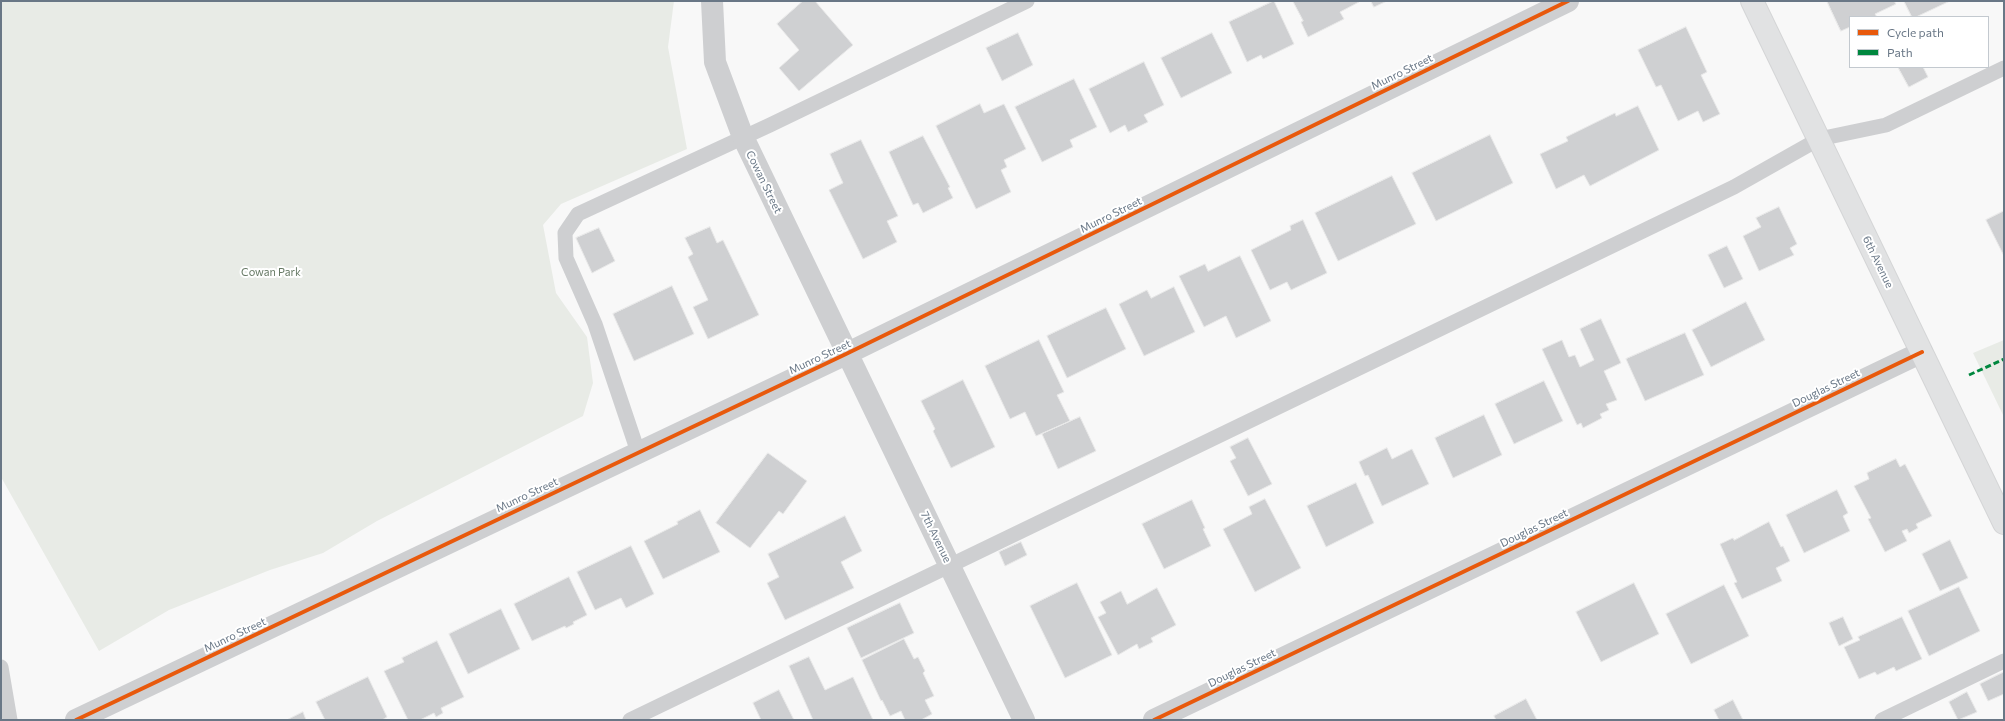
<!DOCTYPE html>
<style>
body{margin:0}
#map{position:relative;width:2005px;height:721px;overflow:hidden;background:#f8f8f8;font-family:Commissioner,sans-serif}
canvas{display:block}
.frame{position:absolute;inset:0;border:2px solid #697786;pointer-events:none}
.legend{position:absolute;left:1849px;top:16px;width:140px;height:52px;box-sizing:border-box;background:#fff;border:1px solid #c3c9cf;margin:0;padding:5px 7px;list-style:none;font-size:12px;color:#697786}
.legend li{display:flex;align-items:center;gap:8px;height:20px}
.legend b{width:20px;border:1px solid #c3c9cf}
</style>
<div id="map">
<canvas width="2005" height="721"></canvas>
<div class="frame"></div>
<ul class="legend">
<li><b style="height:5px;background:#e8590c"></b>Cycle path</li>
<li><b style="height:5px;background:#00873e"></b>Path</li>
</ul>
</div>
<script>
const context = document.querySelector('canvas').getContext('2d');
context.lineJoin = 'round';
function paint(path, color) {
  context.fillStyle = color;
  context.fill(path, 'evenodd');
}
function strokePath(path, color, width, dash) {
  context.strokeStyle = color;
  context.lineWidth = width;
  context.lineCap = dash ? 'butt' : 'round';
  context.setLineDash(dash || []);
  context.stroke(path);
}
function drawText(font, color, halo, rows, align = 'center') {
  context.font = font + ' Commissioner,sans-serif';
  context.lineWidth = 4;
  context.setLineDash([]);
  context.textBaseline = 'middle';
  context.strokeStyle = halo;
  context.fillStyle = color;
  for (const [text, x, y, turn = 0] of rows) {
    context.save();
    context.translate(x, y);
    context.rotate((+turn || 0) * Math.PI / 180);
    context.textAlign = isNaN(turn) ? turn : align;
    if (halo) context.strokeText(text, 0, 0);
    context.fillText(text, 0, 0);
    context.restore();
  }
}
paint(new Path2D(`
 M1,1H674L668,47L687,149L561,204L543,225L556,293L587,337L593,383L583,416L377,521L323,553L270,570L169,610L99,651L1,477Z
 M2004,340V417L1973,353Z`), '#e8ebe6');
const building = new Path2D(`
 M803,1H815L853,45L799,91L779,68L799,50L777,24Z
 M1274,1L1294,44L1263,59L1261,55L1247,62L1229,22Z
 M1293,1H1358L1359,2L1340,12L1344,19L1308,37L1301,22L1303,21Z
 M1371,1H1387L1374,7Z
 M1827,1H1894L1896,4L1875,14L1877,17H1850V27L1841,31Z
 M1904,1H1950L1916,17H1912Z
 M1686,27L1707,72L1701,75L1720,114L1703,122L1698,111L1678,121L1661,85L1656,87L1638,50Z
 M1018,33L1033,65L1002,81L986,48Z
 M1212,33L1232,73L1181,98L1161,58Z
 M1144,62L1164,105L1144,115L1148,122L1128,132L1125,125L1110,133L1089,89Z
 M1898,67H1923L1928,77L1909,87Z
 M1074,79L1097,127L1070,140L1073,147L1042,162L1015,107Z
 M980,104L984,113L1004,104L1026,149L1004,160L1007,167L1001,170L1011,192L976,209L936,126Z
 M1638,106L1659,150L1590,186L1584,175L1556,189L1540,154L1568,141L1566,137L1615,113L1616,116Z
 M1490,135L1513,183L1436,221L1412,173Z
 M923,136L950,187L948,188L953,198L923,213L918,203L913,205L889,152Z
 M861,140L898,216L887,221L897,242L863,259L829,190L843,183L830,154Z
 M1392,176L1416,224L1338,261L1315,213Z
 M1779,207L1797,244L1790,248L1794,255L1759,271L1743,236L1761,227L1756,218Z
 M2004,211V256L1986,220Z
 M1303,220L1327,273L1291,290L1287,282L1270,290L1251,250L1291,230L1290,226Z
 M710,227L717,243L723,240L759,315L708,339L693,307L708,300L688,257L693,254L685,238Z
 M599,228L615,261L592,273L576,238Z
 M1727,246L1743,279L1724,288L1708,255Z
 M1240,256L1271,321L1236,338L1226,316L1204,327L1179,276L1205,264L1208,271Z
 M672,286L694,334L634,361L613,314Z
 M1174,287L1195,332L1144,356L1119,304L1147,290L1151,298Z
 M1746,302L1765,340L1711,367L1692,330Z
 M1106,308L1126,349L1067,378L1047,336Z
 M1601,319L1621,363L1604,371L1617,400L1606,404L1609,410L1600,414L1602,418L1583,428L1581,423L1577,425L1542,349L1562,340L1569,357L1575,355L1580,367L1594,360L1580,329Z
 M1685,333L1704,375L1645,401L1626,359Z
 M1039,340L1064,392L1057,395L1070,421L1036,436L1025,412L1010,419L985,366Z
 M963,380L995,447L951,468L933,431L935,429L921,401Z
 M1544,381L1563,421L1514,444L1495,404Z
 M1484,415L1502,455L1453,478L1435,438Z
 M1080,417L1096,451L1058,469L1042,434Z
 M1248,438L1272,484L1248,496L1230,461L1236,458L1230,447Z
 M1387,448L1392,459L1412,449L1429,484L1382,506L1368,475L1365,476L1359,462Z
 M768,453L807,481L783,514L779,511L750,548L716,523Z
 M1896,459L1900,467L1905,464L1932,516L1916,524L1918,528L1909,533L1907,529L1902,531L1907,541L1885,552L1868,519L1871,518L1854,486L1869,479L1867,473Z
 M1356,483L1374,523L1326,547L1307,506Z
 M1837,490L1848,513L1843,516L1850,531L1804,553L1786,515Z
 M1265,499L1301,568L1255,592L1223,529L1252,514L1249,507Z
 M1192,500L1205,528L1203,529L1211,546L1164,569L1142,524Z
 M700,510L720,552L663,579L644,541L678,524L677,522Z
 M845,516L862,551L841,562L854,588L785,620L767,583L779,577L768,554Z
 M1769,522L1781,547L1783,546L1790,561L1776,568L1782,581L1742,599L1734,583L1737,582L1720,544L1733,538L1734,540Z
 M1950,540L1968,578L1940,591L1922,554Z
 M1021,542L1027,555L1005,566L999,552Z
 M631,546L654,594L626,608L621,598L595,610L577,572Z
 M569,577L587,615L573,622L574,624L566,628L565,626L532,641L514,604Z
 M1077,583L1112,655L1065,678L1030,606Z
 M1634,583L1659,634L1601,662L1576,612Z
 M1724,585L1749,636L1691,664L1666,614Z
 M1959,587L1980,631L1929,656L1908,611Z
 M1157,588L1176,625L1151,638L1153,642L1139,649L1137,644L1118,655L1098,617L1106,613L1100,602L1121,591L1127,604Z
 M900,603L914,633L861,658L847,628Z
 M501,609L520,649L468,674L449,634Z
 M1843,617L1853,639L1839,646L1829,623Z
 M1902,617L1922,659L1896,671L1894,667L1877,675L1875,672L1859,679L1844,647L1860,640L1858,637Z
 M904,639L914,659L918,657L925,671L923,673L934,696L925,700L932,714L921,720H905L901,711L890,716L882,700L881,701L862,660Z
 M437,641L464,697L441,708L443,713L436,717L434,713L420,720H408L384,671L404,662L402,658Z
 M809,657L825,690L853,677L873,720H813L789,666Z
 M2004,672V694L1988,701L1980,684Z
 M368,677L387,717L382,720H325L316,702Z
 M779,690L794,720H761L753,703Z
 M1967,692L1977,712L1958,720L1949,702Z
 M1526,699L1537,720H1496L1494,716Z
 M1733,700L1743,720H1719L1714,710Z
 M303,712L306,720H287Z`);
paint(building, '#cfd0d2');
strokePath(building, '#e8e8e8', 1);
const secondary = new Path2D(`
 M1752,1L2004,523`);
strokePath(secondary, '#d4d5d6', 24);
strokePath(new Path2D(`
 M638,452L595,324L566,258L565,233L578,214L770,125L1027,1
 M1,667L10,720
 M630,720L1734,187L1819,139L1886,125L2004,68
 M1882,720L2004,661`), '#cecfd1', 15);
strokePath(new Path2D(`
 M712,1L715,62L743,137L1024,720
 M76,720L846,354L1568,1
 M1154,720L1922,352`), '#cecfd1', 22);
strokePath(secondary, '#e1e2e3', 22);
strokePath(new Path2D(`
 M1969,375L2004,359`), '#00873e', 3, [6, 3]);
strokePath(new Path2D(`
 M76,720L846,354L1568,1
 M1154,720L1922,352`), '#e8590c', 4);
drawText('11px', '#697786', '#fff', [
 ["Munro Street",1402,72,-26],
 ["Cowan Street",764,182,64],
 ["Munro Street",1111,215,-26],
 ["6th Avenue",1878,262,64],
 ["Munro Street",820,357,-25],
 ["Douglas Street",1826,388,-26],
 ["Munro Street",527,495,-25],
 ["Douglas Street",1534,528,-26],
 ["7th Avenue",936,537,64],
 ["Munro Street",235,635,-25],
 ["Douglas Street",1242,668,-26]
]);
drawText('11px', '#667964', '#fff', [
 ["Cowan Park",271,272]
]);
</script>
